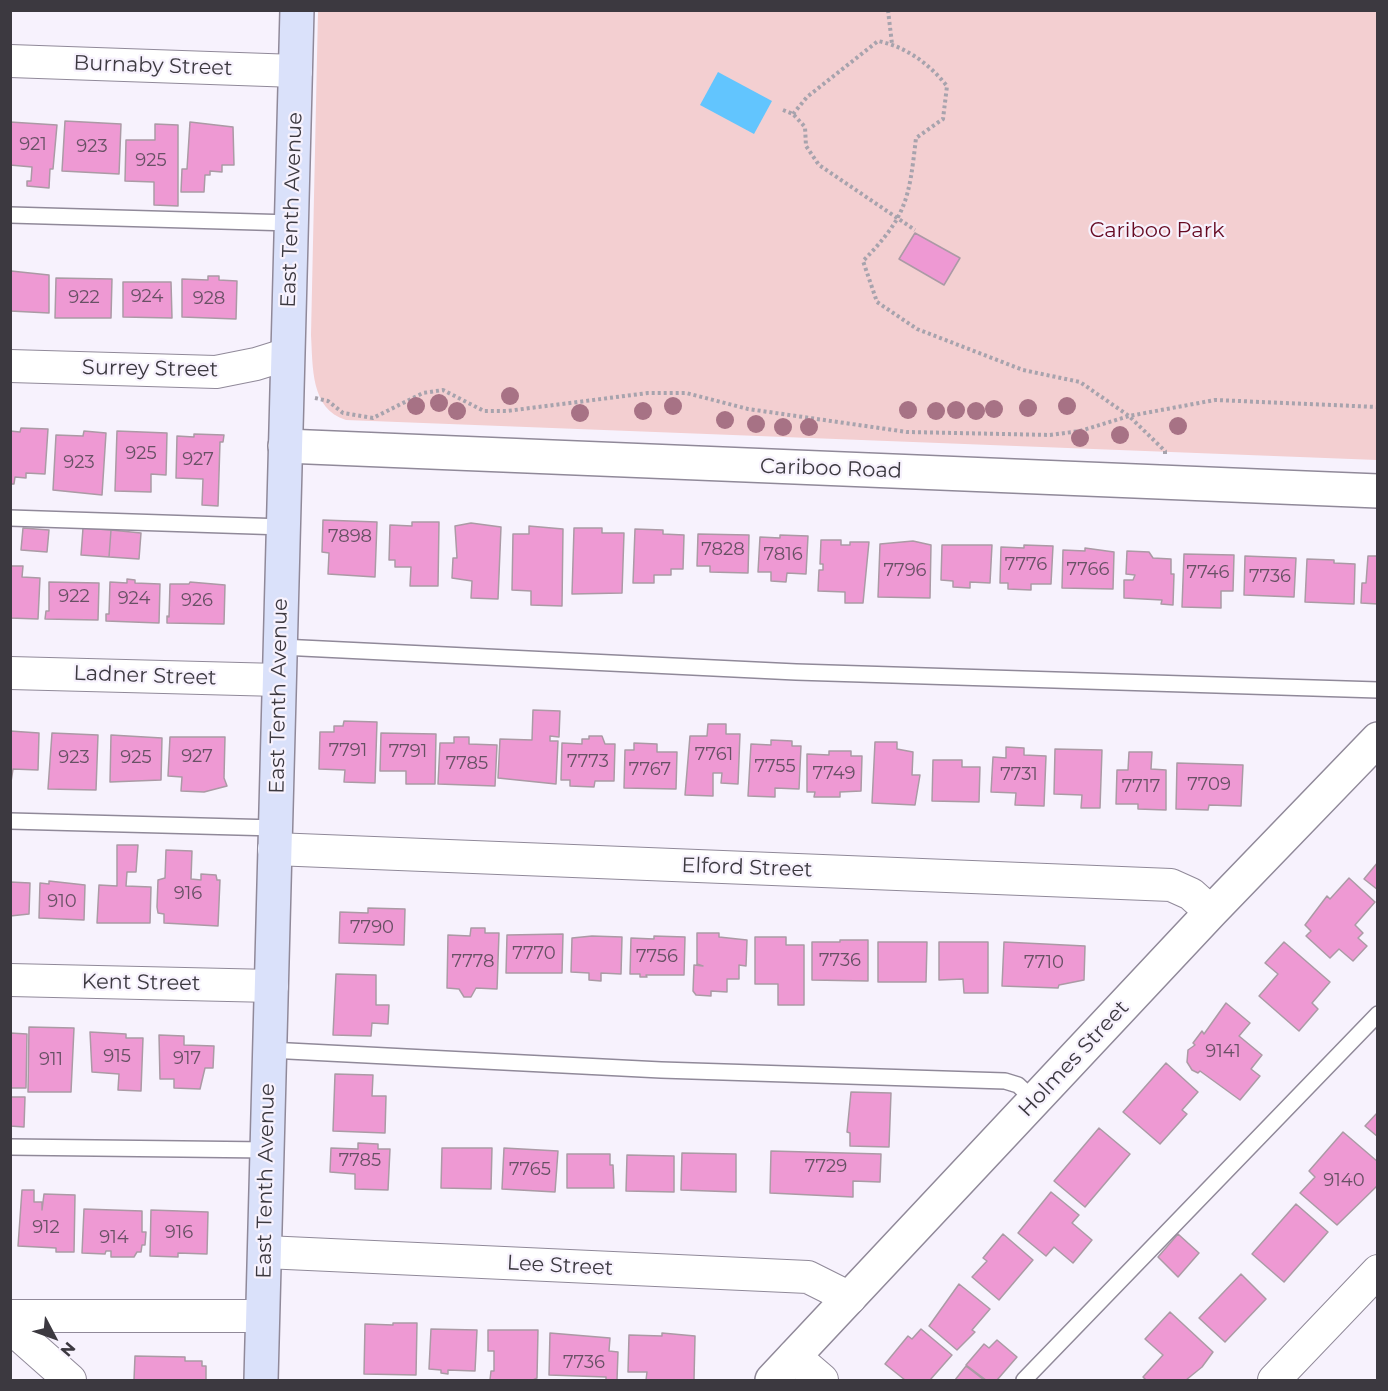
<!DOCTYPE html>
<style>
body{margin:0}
#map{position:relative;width:1388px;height:1391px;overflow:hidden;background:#f7f2fd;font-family:Montserrat,sans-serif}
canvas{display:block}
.frame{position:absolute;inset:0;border:12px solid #3c3940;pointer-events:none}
.north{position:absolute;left:24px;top:1307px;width:60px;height:60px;-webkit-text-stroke:4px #f7f2fd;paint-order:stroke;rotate:131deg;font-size:16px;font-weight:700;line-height:24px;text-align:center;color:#3c3940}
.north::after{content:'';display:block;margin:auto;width:21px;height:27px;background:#3c3940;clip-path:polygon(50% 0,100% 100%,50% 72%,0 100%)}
</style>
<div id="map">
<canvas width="1388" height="1391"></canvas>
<div class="frame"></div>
<div class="north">N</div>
</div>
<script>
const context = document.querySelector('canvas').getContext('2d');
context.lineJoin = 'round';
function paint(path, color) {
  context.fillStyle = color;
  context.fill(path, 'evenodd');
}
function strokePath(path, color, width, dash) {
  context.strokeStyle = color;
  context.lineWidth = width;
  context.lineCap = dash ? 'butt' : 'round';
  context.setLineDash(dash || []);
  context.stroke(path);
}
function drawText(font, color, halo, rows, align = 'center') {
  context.font = font + ' Montserrat,sans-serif';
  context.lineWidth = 4.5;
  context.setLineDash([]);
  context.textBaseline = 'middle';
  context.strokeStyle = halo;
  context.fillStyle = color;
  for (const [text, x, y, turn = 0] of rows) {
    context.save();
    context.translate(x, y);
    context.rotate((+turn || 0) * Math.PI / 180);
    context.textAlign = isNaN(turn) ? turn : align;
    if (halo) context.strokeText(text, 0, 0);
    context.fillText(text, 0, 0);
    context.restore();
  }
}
paint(new Path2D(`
 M318,11H1377V460L346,420C310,409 313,366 311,335Z`), '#f3cfd1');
paint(new Path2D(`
 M718,72L772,101L754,134L700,105Z`), '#62c5fe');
const building = new Path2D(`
 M65,121L121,124L119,174L62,171Z
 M10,122L57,125L53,169H50L49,188L27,186V181H31L32,167L10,165Z
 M190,122L233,127L234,165H222V172L210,171V175H205L204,192H181L182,169H187Z
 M155,124L178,125V206L154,205V182L125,181L126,140H155Z
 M915,233L960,258L944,285L899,259Z
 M11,271L49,275V313L10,311Z
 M208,276H219V280L237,281L236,319L182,317V279L208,280Z
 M56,278L112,279L111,318H55Z
 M123,282H171L172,318L123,317Z
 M21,428L48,429L45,474L26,473V478L15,477L14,484H10V431L20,432Z
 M84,431L106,433L102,495L53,490L56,435L83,436Z
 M117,431L167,433L166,475L151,474V492L115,491Z
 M194,434L224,435L223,442H220L218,506L202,505L203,479L176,478L177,436L194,437Z
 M323,520L377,522L375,577L328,574L329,553L322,552Z
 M412,522H439L438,586H410L411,567H395V560H389L390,525L412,526Z
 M471,523L501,527L498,599L471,598L472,581L452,578L453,558H457L455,526Z
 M529,526L563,529L562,606L531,605V591L512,590L513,534H529Z
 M23,528L49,530L47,552L21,550Z
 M83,528L111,530L109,557L81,555Z
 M574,528H602V533H624L622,593L572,594Z
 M635,529L663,530V534L684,535L683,569H671V575H654V583H633Z
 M111,530L141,533L139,559L109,557Z
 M698,534L749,535L748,573L710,572V566H697Z
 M780,535L808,536L806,574L787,573L786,582L771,581V572H758L760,537L780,538Z
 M821,540H841V545H850V542H869L863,603H845V592L818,591L819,570H823V564H820Z
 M913,541L931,545L930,598L878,597L880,544Z
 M942,545H992L990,583L970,582V588L953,587V581L941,580Z
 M1024,545L1053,546L1051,584H1031V590L1008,589V583H1000L1001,547L1024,548Z
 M1085,548L1114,552L1113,589L1062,588L1063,550L1085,551Z
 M1127,551L1149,552L1153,558L1171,559V574H1174L1173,605L1161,604L1162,600L1124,598V580H1133L1135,575L1126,574Z
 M1184,554L1234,555L1233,591H1221V608L1182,607Z
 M1245,556L1296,558L1294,597L1244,595Z
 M1368,556H1378V604L1361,603L1362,583H1366Z
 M1307,559L1334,560V563L1355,564L1354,604L1305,602Z
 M10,566H23L22,577L40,578L38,619L10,618Z
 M127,579L135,580V583L160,584L159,623L106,621V614H109L110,582L127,583Z
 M49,582L99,583L98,620L45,619L46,611H49Z
 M190,582L225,585L224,624L167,623V616L169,617L170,584H189Z
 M533,710L560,711L559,737L550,736V741H558L556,784L498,778L500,739L532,740Z
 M344,721L377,722L375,783L344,782L345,770L319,769L320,732H334V726H343Z
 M708,724H726V734H740L738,784L721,783L722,773H713V796L685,795L690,736H707Z
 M10,731L39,733L38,770L13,769L11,782Z
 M52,733L98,735L96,790L48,789Z
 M381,733L436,734L435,784H406V771H380Z
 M111,735L162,738L161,780L110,782Z
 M589,736H602L605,744H615L614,781H595L594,787L570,786V780H561L562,743L582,744V739H589Z
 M170,737H225L224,778L227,786L204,792L181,791L182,777L168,776Z
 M454,737H469V744L497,745L495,786L438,784L440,743H454Z
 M771,740L792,741V746H801L799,789L775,788V797L748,796L751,744L771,745Z
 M875,742H897V749L913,752L912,775H920L915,805L872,803Z
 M634,743L657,744V752H677L676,789L624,788L625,750H634Z
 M1006,747L1024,748V755L1046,756L1044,806L1015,805L1016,793L991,792L993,757L1006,758Z
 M1055,749L1102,750L1100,808H1081L1082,795L1054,794Z
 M829,751H851V756H862L861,791L840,792V797H814L815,792H807V754L829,755Z
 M1129,752H1152L1151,769L1166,770V810L1138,809V804H1116L1117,770H1128Z
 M933,760H962V767H980L979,802L932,801Z
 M1177,763L1243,765L1241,806L1209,805L1208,810L1176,809Z
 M117,845H138L136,872H127L126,886L151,887L150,923H97L99,885L117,886Z
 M166,850L192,851L191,879L201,880V874L216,875L217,880H220L218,926L164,923V914L158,913L157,907L158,880L165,878Z
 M1378,862V890L1364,879Z
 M1349,878L1375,902L1355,925L1363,933L1358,938L1367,946L1353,961L1339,949L1330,958L1306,936L1311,931L1305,925L1327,896L1330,899Z
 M49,881L85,885L84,920L39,918L40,883L49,884Z
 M10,882L30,883L29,914L10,916Z
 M368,908L405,909L404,945L339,943L340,912L368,913Z
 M471,928H485V933H499L497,989L476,988L471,997H464L459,989L447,988L448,935L470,936Z
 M697,933H719V937L747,940L746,966L739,965V979H727V992L711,991V996L696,995L693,991L694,965L703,966L697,964Z
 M563,934L562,973H506L507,935Z
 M592,936L622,937L621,974L601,973V981L589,980V973L571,972L572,938Z
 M654,936L685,937L684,975H646L647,977H640V974H630L631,938L654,939Z
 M755,937H786V945H804V1005H778V984H755Z
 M840,940H868V981L812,980V942H840Z
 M878,942H927L926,982H878Z
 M939,942H988V993H964L963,979L939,980Z
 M1004,942L1085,946L1084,980L1059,985L1058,988L1002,986Z
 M1284,942L1330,982L1312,1003L1318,1009L1299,1031L1259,996L1278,974L1265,963Z
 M336,974L376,975V1005H389L388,1024L372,1023L371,1036L333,1035Z
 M1226,1003L1250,1023L1239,1036L1262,1055L1251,1069L1260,1076L1240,1100L1200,1071L1198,1073L1192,1070L1187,1062L1188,1050L1195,1045L1193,1043L1202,1031L1204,1034Z
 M29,1027L74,1028L71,1092H28Z
 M90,1032L126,1034V1038H143L141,1091L118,1090L119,1074L92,1072Z
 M10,1033L27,1034L26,1088H10Z
 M159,1035L184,1036V1045L214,1046L213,1068H205L200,1089L174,1088V1079H160Z
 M1166,1063L1198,1092L1182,1110L1187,1114L1160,1144L1123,1112Z
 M335,1074L373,1075L372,1096H386L385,1133L333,1131Z
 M851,1092L891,1093L889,1147L850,1146V1133L847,1132Z
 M10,1097H25L24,1127L10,1126Z
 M1378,1112V1137L1365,1126Z
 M1099,1128L1130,1154L1085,1207L1054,1181Z
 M1343,1132L1378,1162V1185L1337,1225L1300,1193L1315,1177L1309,1171Z
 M358,1143L378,1144V1149H390L388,1190L355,1189V1174L330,1172L331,1148L358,1149Z
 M442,1148H492L491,1189L441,1188Z
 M504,1148L558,1151L555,1192L502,1189Z
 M771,1151L881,1154L880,1182L853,1181V1197L770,1193Z
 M682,1153L736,1154V1192L681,1190Z
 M567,1154H610V1165H613L614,1188H567Z
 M627,1155L674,1156V1192L626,1191Z
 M22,1190H34V1202H42V1210L44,1194L75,1195L74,1252H56V1248L18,1246Z
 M1051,1192L1079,1215L1072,1223L1092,1240L1073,1263L1054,1247L1046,1256L1018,1233Z
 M1296,1204L1328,1232L1284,1282L1252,1254Z
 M84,1209L142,1211V1232H146L145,1245H142L141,1252H137L134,1257H111V1251H106L105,1254L82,1253Z
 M151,1210L208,1212L207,1254L178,1253V1257L150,1256Z
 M1003,1234L1033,1260L999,1300L972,1277L987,1261L983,1258Z
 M1178,1234L1199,1253L1178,1277L1158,1257Z
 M1241,1274L1266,1299L1225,1342L1199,1318Z
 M959,1284L990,1309L972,1330L975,1332L957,1350L929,1326Z
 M1170,1312L1213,1352L1202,1367L1186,1380H1146L1143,1377L1163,1355L1145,1339Z
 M393,1323H417L416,1375L364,1374L365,1324L393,1325Z
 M431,1329L477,1330L475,1371L448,1370V1374L441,1373V1370L429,1369Z
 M921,1329L952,1355L930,1380H905L885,1364L908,1336L912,1339Z
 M488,1330H538L537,1378L533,1380H490L491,1371H494V1351H488Z
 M550,1333L610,1338L609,1351L618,1352L617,1380H606V1377L549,1375Z
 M662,1333L695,1336L694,1380H646L647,1372H628L629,1335L662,1336Z
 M997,1340L1017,1357L997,1380H986L966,1365L984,1344L989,1348Z
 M135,1356L185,1357V1361H202V1366H206V1380H134Z
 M966,1366L984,1380H955Z`);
paint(building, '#ee99d3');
strokePath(building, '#ab9aa5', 1.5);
const service = new Path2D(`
 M10,215L292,223
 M10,518L284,527
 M281,647L796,672L1378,690
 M10,821L276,828
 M269,1050L661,1070L1005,1081L1018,1085L1034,1100
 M10,1147L268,1150
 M1024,1380L1378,1014`);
const minor = new Path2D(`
 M10,61L296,71
 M10,366L216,372L256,364L288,354
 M10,673L279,680
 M274,849L1171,885L1191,894L1211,912
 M10,980L272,986
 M265,1252L808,1277L850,1298
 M10,1316H263
 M10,1327L70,1380
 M794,1356L822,1380
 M1274,1380L1378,1271`);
const tertiary = new Path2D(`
 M285,446L1378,491
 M772,1380L1211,912L1378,739`);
const secondary = new Path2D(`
 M261,1380L297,10`);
strokePath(service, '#908999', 18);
strokePath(minor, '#908999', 34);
strokePath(tertiary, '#908999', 36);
strokePath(secondary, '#908999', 36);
strokePath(new Path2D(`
 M888,10L892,44
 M783,110L793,114L805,127L806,146L819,165L915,230
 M793,114L807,97L878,41C907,47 929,64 947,86L943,119L916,138C909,199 907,216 863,261L877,302L917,329L1023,370L1080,382L1129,416L1165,451V454
 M315,398L328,401L343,413L373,418L423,393L443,390L484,411H507L648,393H686L748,409L907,432L1050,435L1080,431L1129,416L1215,400L1378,407`), '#a7a3ad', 4, [3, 3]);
strokePath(service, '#fff', 15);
strokePath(minor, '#fff', 32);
strokePath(tertiary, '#fff', 33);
strokePath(secondary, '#dae1fa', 33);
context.fillStyle = '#a77285';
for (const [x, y] of [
 [510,396],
 [439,403],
 [416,406],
 [673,406],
 [1067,406],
 [1028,408],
 [994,409],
 [908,410],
 [956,410],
 [457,411],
 [643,411],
 [936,411],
 [976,411],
 [580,413],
 [725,420],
 [756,424],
 [1178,426],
 [783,427],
 [809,427],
 [1120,435],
 [1080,438]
]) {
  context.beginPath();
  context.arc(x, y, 9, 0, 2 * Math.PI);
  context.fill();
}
drawText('18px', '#685165', null, [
 ["921",33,145],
 ["923",92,147],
 ["925",151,161],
 ["924",147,297],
 ["922",84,298],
 ["928",209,299],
 ["925",141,454],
 ["927",198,460],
 ["923",79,463],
 ["7898",350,537],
 ["7828",723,550],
 ["7816",783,555],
 ["7776",1026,565],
 ["7766",1088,570],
 ["7796",905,571],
 ["7746",1208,573],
 ["7736",1270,577],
 ["922",74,597],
 ["924",134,599],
 ["926",197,601],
 ["7791",348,751],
 ["7791",408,752],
 ["7761",714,755],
 ["927",197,757],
 ["923",74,758],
 ["925",136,758],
 ["7773",588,762],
 ["7785",467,764],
 ["7755",775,767],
 ["7767",650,770],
 ["7749",834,774],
 ["7731",1019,775],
 ["7709",1209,785],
 ["7717",1141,787],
 ["916",188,894],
 ["910",62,902],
 ["7790",372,928],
 ["7770",534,954],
 ["7756",657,957],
 ["7736",840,961],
 ["7778",473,962],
 ["7710",1044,963],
 ["9141",1223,1052],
 ["915",117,1057],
 ["917",187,1059],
 ["911",51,1060],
 ["7785",360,1161],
 ["7729",826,1167],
 ["7765",530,1170],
 ["9140",1344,1181],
 ["912",46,1228],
 ["916",179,1233],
 ["914",114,1238],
 ["7736",584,1363]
]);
drawText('21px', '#3c3940', '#f7f2fd', [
 ["Burnaby Street",153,66,2],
 ["East Tenth Avenue",292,210,-88],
 ["Surrey Street",150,369,1],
 ["Cariboo Road",831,469,2],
 ["Ladner Street",145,676,2],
 ["East Tenth Avenue",279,696,-89],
 ["Elford Street",747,868,2],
 ["Kent Street",141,983,1],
 ["Holmes Street",1074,1059,-47],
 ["East Tenth Avenue",266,1181,-89],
 ["Lee Street",560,1266,3]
]);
drawText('21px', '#660a22', '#f7f2fd', [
 ["Cariboo Park",1157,231]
]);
</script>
